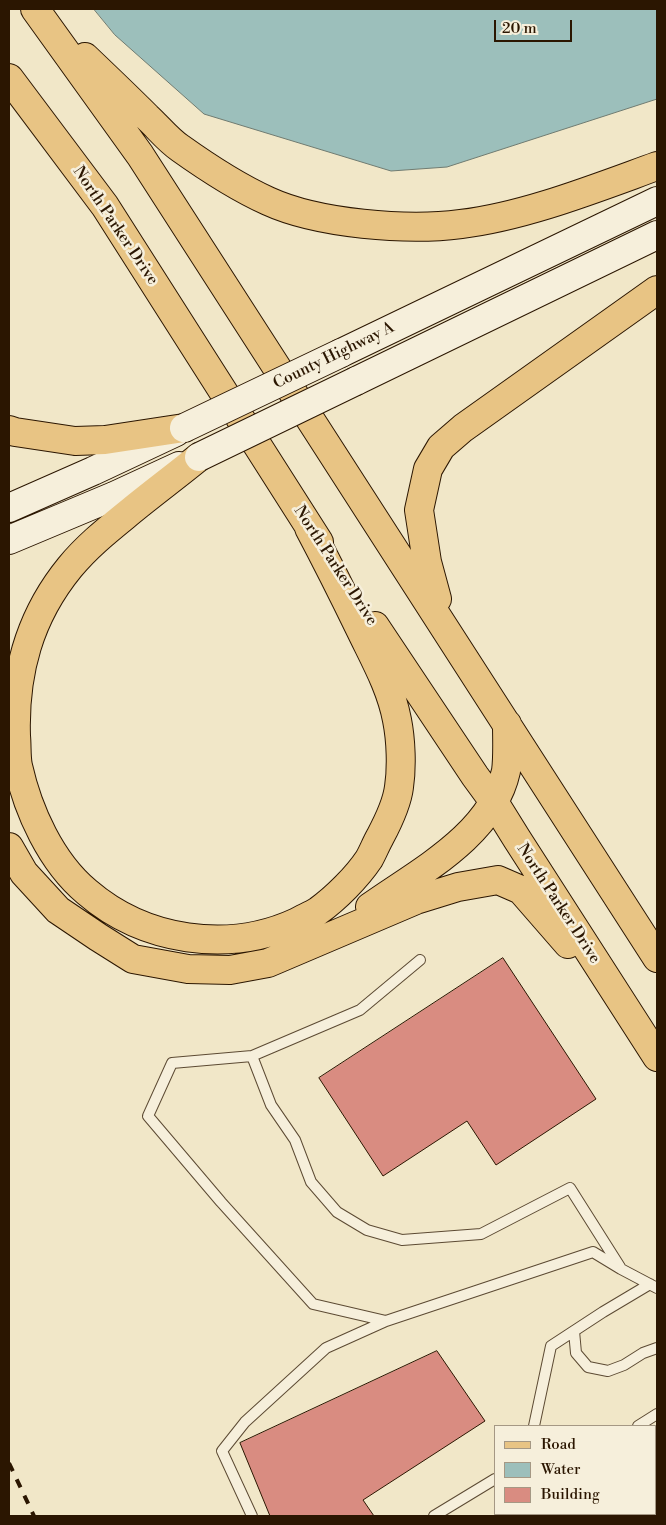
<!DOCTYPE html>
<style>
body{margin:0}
#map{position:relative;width:666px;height:1525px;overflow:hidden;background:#f1e7c8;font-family:"Libre Bodoni",serif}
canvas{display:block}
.frame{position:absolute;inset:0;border:10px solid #2b1601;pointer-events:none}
.legend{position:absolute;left:494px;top:1425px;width:162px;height:90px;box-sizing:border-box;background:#f6efdb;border:1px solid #a59884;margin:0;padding:6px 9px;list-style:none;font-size:15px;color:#2b1601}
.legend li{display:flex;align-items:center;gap:10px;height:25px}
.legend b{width:25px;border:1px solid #a59884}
.scale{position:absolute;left:494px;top:20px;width:78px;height:22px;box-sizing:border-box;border:2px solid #2b1601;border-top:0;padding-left:6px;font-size:15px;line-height:18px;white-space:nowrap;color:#2b1601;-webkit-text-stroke:4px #f6efdb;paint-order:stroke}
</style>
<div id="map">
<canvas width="666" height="1525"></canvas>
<div class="frame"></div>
<ul class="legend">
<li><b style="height:6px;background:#e8c484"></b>Road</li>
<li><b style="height:14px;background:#9cbfbb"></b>Water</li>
<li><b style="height:14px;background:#d98c81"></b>Building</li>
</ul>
<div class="scale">20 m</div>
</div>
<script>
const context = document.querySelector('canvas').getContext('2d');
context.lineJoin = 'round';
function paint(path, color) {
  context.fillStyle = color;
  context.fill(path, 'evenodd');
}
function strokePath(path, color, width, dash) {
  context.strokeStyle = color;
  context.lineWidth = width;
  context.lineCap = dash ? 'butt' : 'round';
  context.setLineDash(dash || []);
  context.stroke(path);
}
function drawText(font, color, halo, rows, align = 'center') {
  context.font = font + ' "Libre Bodoni",serif';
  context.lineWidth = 5;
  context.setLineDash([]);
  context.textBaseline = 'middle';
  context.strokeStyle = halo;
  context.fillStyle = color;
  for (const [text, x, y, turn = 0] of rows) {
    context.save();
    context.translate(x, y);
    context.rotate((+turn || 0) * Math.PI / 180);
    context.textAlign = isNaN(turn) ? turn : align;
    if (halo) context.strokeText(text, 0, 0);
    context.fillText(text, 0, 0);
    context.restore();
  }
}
const water = new Path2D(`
 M94,9H657V99L447,167L391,171L204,114L115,35Z`);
paint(water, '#9cbfbb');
strokePath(water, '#6f7b71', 1);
const building = new Path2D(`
 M503,958L596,1099L496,1165L467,1121L383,1176L319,1078Z
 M437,1351L485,1421L363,1500L374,1516H270L240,1443Z
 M657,1465V1516H582L586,1514H655V1467Z`);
paint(building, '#d98c81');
strokePath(building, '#2b1601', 1);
const lane = new Path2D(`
 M420,960L360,1010L252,1056L172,1063L148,1116L221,1202L313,1304L386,1321L593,1252L621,1269L657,1288
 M252,1056L271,1105L295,1140L311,1182L337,1212L367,1230L402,1240L481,1234L570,1188L620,1267
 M574,1331L576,1353L588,1367L608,1371L624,1365L643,1353L657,1348
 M534,1426L551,1346L603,1312L650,1284
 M638,1426L657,1414
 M252,1516L222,1451L245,1422L326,1348L386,1321
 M434,1516L495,1479
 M520,1516V1514`);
const secondary = new Path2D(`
 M341,353L657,201
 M356,381L657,235
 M9,508L93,471L176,432
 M9,540L114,496L179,466`);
const primary = new Path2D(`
 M35,9L140,155L657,958
 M85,57C106,77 127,97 147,117C158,127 168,140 180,148C208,168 237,187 268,201C318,224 407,231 461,224C526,216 596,188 657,166
 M9,78L105,206L319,542
 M9,430L15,432L75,441L105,440L184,428
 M199,457C177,475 154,492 132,510C110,528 88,545 70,567C29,617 14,673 16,736C17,746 16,757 18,766C28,811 51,862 87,892C144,941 228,954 297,922C304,918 312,915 318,911C336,898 357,877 369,859C373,852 376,844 380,837C388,822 397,804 399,787C402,767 401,740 397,720C391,688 375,660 361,631C344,596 327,562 309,528
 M437,599L427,562L419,510L428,469L441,447L463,428L657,290
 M375,626L475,776L494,802L517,839L657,1057
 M9,847L24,873L58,910L98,937L133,959L188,969L230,970L268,963L416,900L458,887L498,880L521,890L568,944
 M370,907C419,872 492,835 506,771C508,757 507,739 507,724`);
strokePath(lane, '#5c4a33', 12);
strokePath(secondary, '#2b1601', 30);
strokePath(primary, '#2b1601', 30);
strokePath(lane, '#f6efdb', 10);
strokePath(secondary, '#f6efdb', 28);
strokePath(primary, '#e8c484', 28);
strokePath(new Path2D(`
 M9,1463L34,1516`), '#2b1601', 4, [9, 9]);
const secondaryBridge = new Path2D(`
 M184,428L341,353
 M199,457L356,381`);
strokePath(secondaryBridge, '#2b1601', 30, []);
strokePath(secondaryBridge, '#f6efdb', 28);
drawText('16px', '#2b1601', '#f6efdb', [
 ["North Parker Drive",115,226,56],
 ["County Highway A",334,356,-26],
 ["North Parker Drive",335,566,57],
 ["North Parker Drive",558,904,57]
]);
</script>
